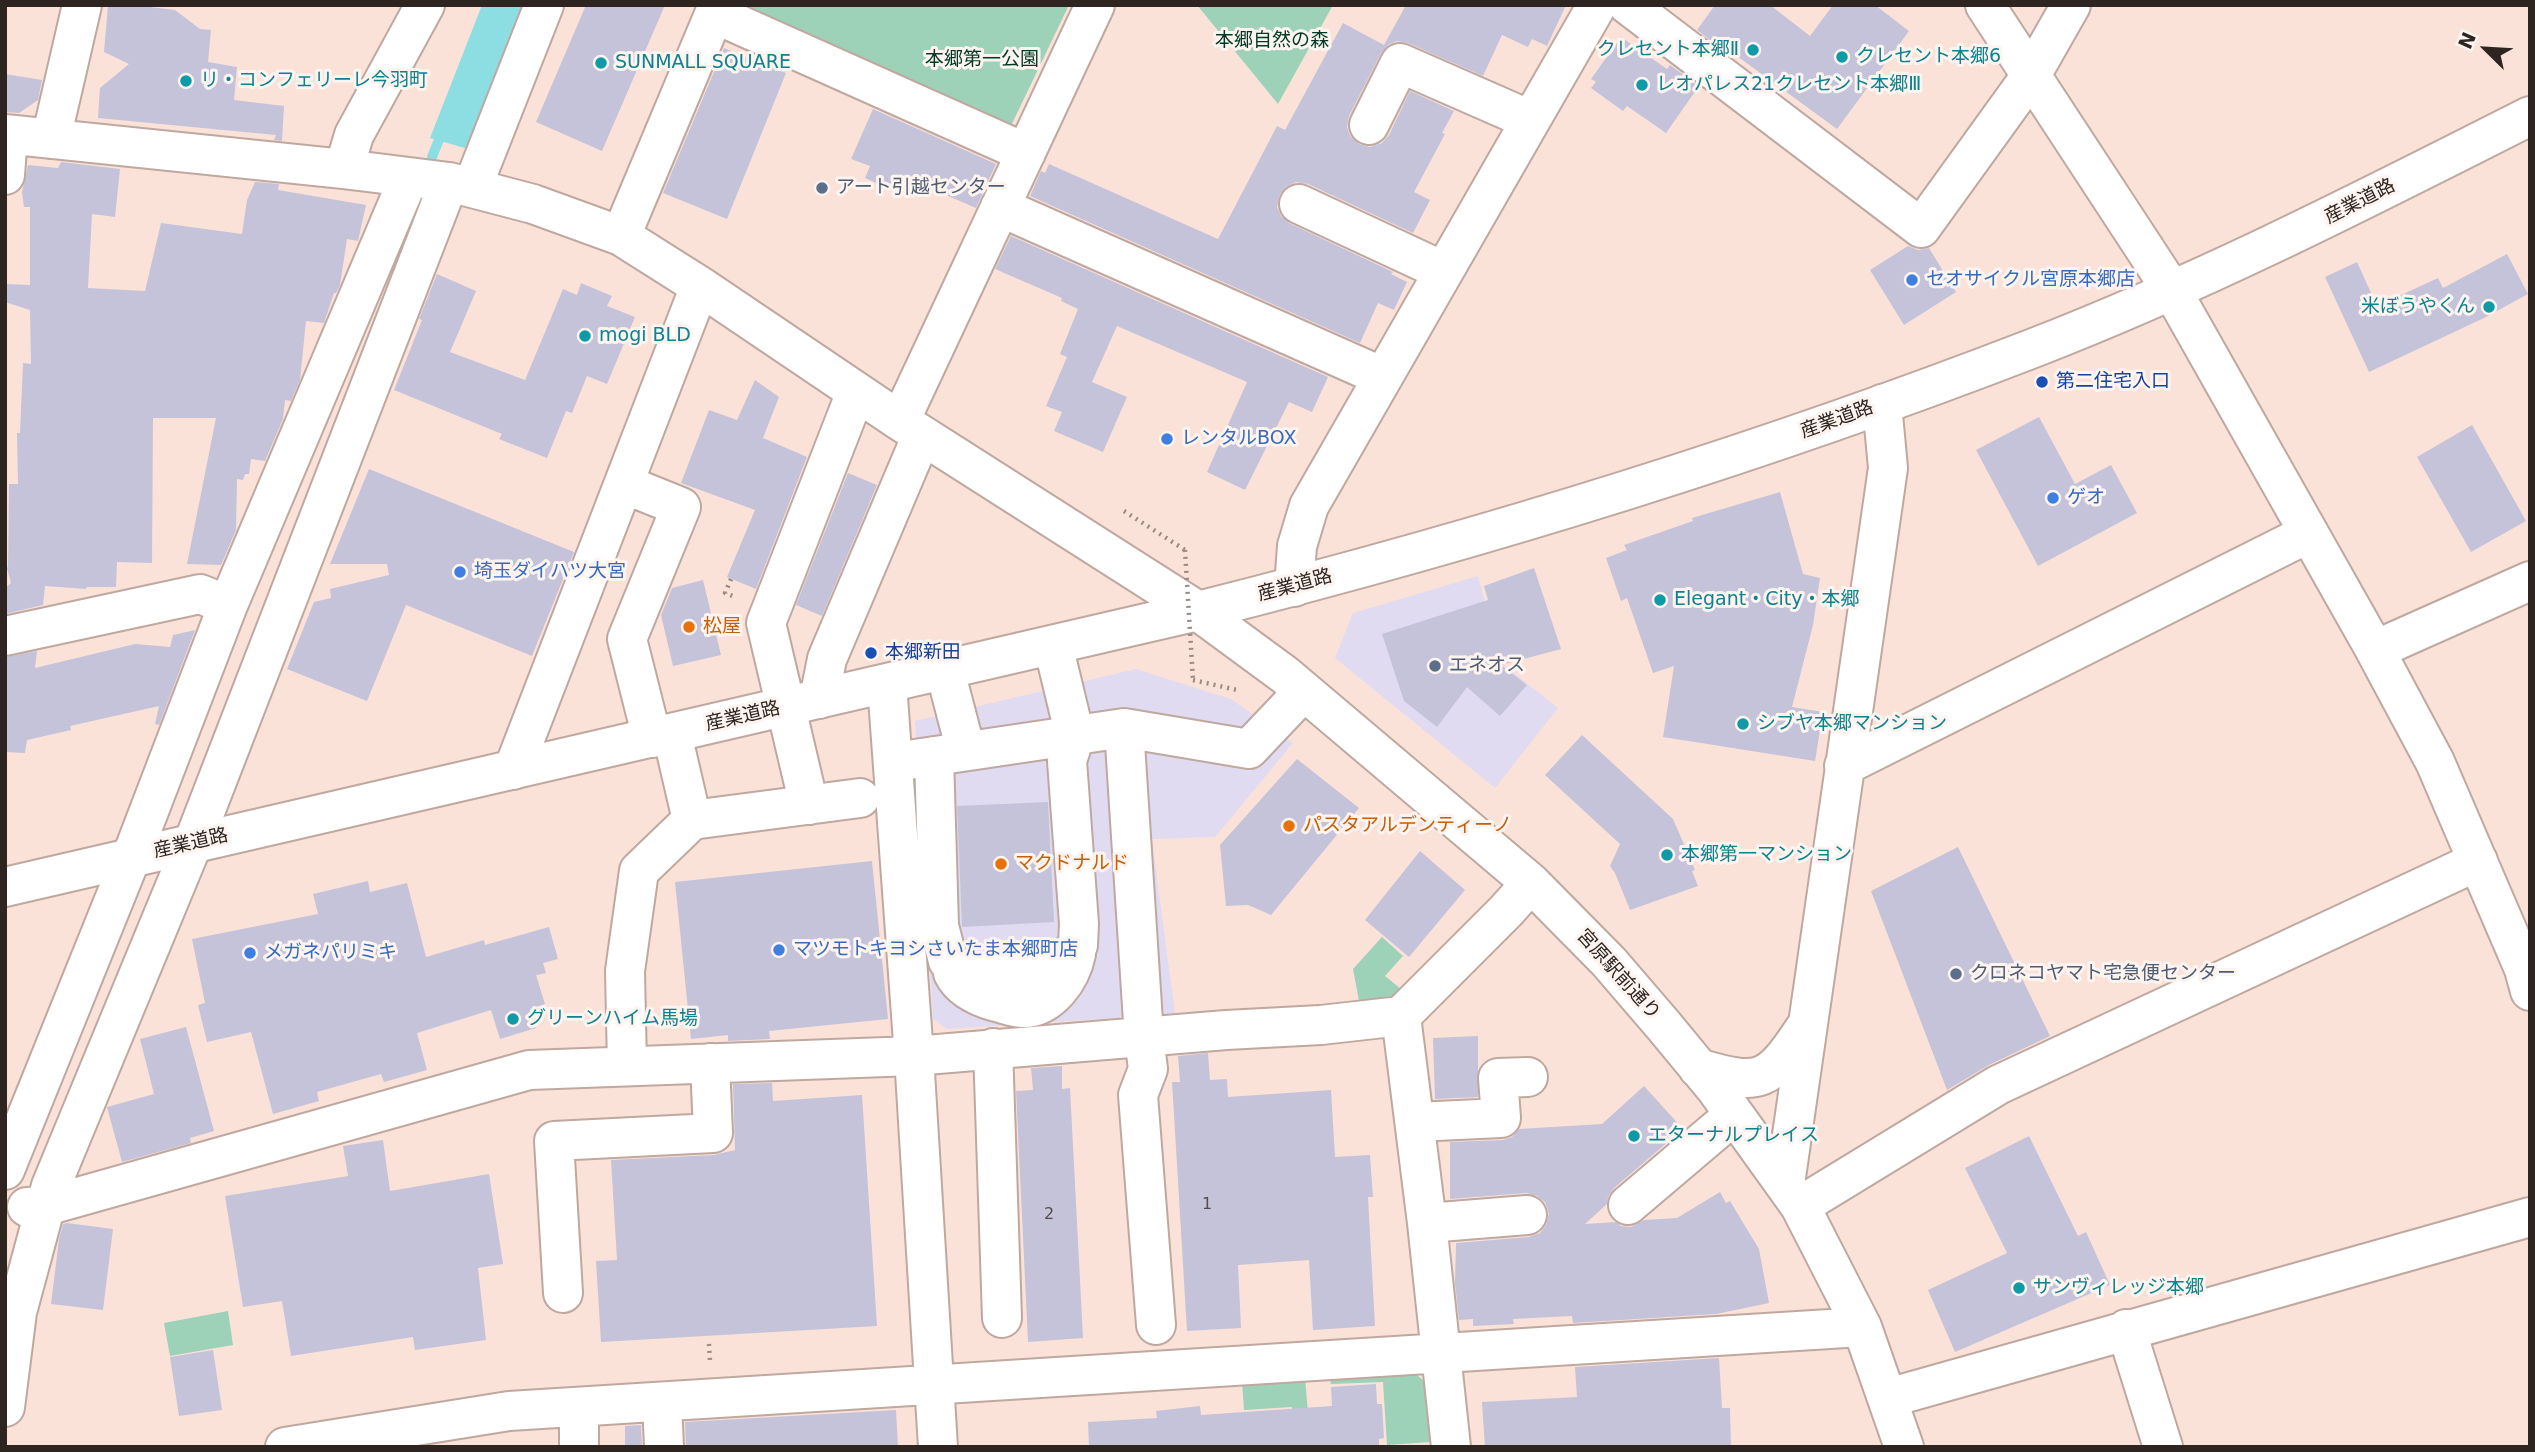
<!DOCTYPE html>
<meta charset="utf-8">
<style>
body{margin:0}
#map{position:relative;width:2535px;height:1452px;overflow:hidden;background:#fbe2d9;font-family:"DejaVu Sans",sans-serif}
canvas{display:block}
.frame{position:absolute;inset:0;border:7px solid #2e2521;pointer-events:none}
.north{position:absolute;left:2451px;top:14px;width:70px;height:70px;-webkit-text-stroke:5px #fdf3ef;paint-order:stroke;rotate:294deg;font-size:19px;font-weight:700;line-height:28px;text-align:center;color:#2e2521}
.north::after{content:'';display:block;margin:auto;width:24px;height:32px;background:#2e2521;clip-path:polygon(50% 0,100% 100%,50% 72%,0 100%)}
</style>
<div id="map">
<canvas width="2535" height="1452"></canvas>
<div class="frame"></div>
<div class="north">N</div>
</div>
<script>
const context = document.querySelector('canvas').getContext('2d');
context.lineJoin = 'round';
function paint(path, color) {
  context.fillStyle = color;
  context.fill(path, 'evenodd');
}
function strokePath(path, color, width, dash) {
  context.strokeStyle = color;
  context.lineWidth = width;
  context.lineCap = dash ? 'butt' : 'round';
  context.setLineDash(dash || []);
  context.stroke(path);
}
function drawText(font, color, halo, rows, align = 'center') {
  context.font = font + ' "DejaVu Sans","Noto Sans JP",sans-serif';
  context.lineWidth = 6;
  context.setLineDash([]);
  context.textBaseline = 'middle';
  context.strokeStyle = halo;
  context.fillStyle = color;
  for (const [text, x, y, turn = 0] of rows) {
    context.save();
    context.translate(x, y);
    context.rotate((+turn || 0) * Math.PI / 180);
    context.textAlign = isNaN(turn) ? turn : align;
    if (halo) context.strokeText(text, 0, 0);
    context.fillText(text, 0, 0);
    context.restore();
  }
}
paint(new Path2D(`
 M1478,576L1500,662L1558,708L1495,788L1335,658L1353,613Z
 M1136,669L1231,699L1293,743L1215,837L1152,839L1175,1014L947,1029L933,1019L915,721Z`), '#e0dbf0');
paint(new Path2D(`
 M733,5H1069L1008,132Z
 M1197,5H1333L1278,104Z
 M1382,937L1403,956L1385,976L1406,993L1394,1001L1360,1006L1353,969Z
 M228,1311L233,1345L170,1356L164,1323Z
 M1412,1371L1424,1381L1431,1442L1387,1445L1383,1382L1331,1384L1329,1375Z
 M1305,1378L1311,1447H1294L1292,1407L1244,1410L1242,1381Z`), '#9dd2b9');
paint(new Path2D(`
 M482,5H527L468,149L430,138Z`), '#8ddee3');
strokePath(new Path2D(`
 M432,157L444,127`), '#8ddee3', 10);
paint(new Path2D(`
 M108,5H151L150,7L175,10L200,29L211,30L208,62L237,67L234,100L284,106L282,141L274,140L276,135L98,118L100,88L129,64L104,52Z
 M586,5H665L602,151L536,122Z
 M1406,5H1566L1547,46L1532,39L1528,47L1502,35L1483,76L1408,43L1397,41L1388,45L1381,53L1349,116L1347,127L1350,136L1359,144L1370,147L1382,143L1389,135L1410,91L1454,111L1442,133L1445,134L1414,192L1430,200L1413,233L1308,184L1296,182L1286,187L1280,194L1277,207L1281,216L1289,223L1393,272L1391,274L1407,282L1394,310L1378,303L1360,343L1030,196L1041,171L1045,173L1049,164L1218,239L1277,126L1285,130L1343,23L1384,45Z
 M1715,5H1770L1810,36L1833,5H1875L1909,31L1837,129L1726,48L1724,51L1697,30Z
 M1621,37L1667,69L1670,65L1699,86L1666,133L1627,106L1623,111L1591,88L1596,82L1591,79Z
 M724,48L786,73L727,219L663,193Z
 M5,74L42,80L38,100L19,113L5,112Z
 M873,109L996,164L976,208L899,175L892,190L865,178L870,166L851,159Z
 M61,162L120,169L115,217L92,214L88,288L145,291L161,223L242,234L247,200L255,182L279,184L278,190L366,205L358,241L347,239L340,285L336,293H334L324,323L306,321L300,380L291,401L285,400L283,419L265,461L251,459L249,474H245L243,480L237,479L236,530L221,565L187,564L216,418H153L152,563L117,562L116,587H87L86,589L45,586L43,605L5,614V588L11,583L7,568L8,567L9,484H18L17,433H20L23,363L31,364L30,310L5,302V284L30,285V207H24L22,192L28,165L58,168Z
 M1011,236L1328,377L1312,412L1289,402L1245,490L1207,472L1247,382L1117,326L1092,382L1127,397L1103,452L1054,431L1062,412L1046,406L1067,357L1060,354L1078,309L1061,301L1062,298L995,269Z
 M1908,246L1918,250L1929,248L1956,292L1904,325L1870,270Z
 M2507,254L2528,294L2484,318L2369,372L2325,277L2357,262L2377,306L2438,278L2443,288Z
 M437,274L476,291L450,352L525,380L563,289L577,295L581,283L612,296L607,306L635,317L607,384L587,376L572,413L566,411L547,458L499,439L502,434L394,390L422,320L419,319Z
 M755,380L779,397L763,438L807,457L756,589L727,577L755,510L681,483L709,410L737,420Z
 M2039,417L2075,484L2111,465L2137,513L2038,566L1976,450Z
 M2472,425L2526,521L2471,552L2417,457Z
 M369,469L574,552L532,656L406,605L367,701L287,669L314,602L331,598L330,589L389,575L387,564H330Z
 M848,473L877,485L822,616L796,605Z
 M1780,492L1803,574L1820,578L1813,625L1792,707L1823,712L1815,761L1663,737L1674,666L1653,673L1627,598L1621,601L1606,558L1627,550L1624,545L1693,521L1692,518Z
 M1534,568L1561,649L1501,665L1527,685L1500,716L1467,687L1437,727L1404,701L1382,634L1488,600L1484,586Z
 M703,580L721,655L673,666L661,615L672,588Z
 M195,630L159,725L155,724L159,706L70,726L71,730L27,740L25,753L5,752V657L37,651L35,668L135,644L170,647L173,635Z
 M1582,735L1673,819L1695,870L1692,871L1698,886L1630,910L1615,873L1610,866L1620,844L1545,775Z
 M1297,759L1359,808L1271,915L1248,905L1226,906L1220,845Z
 M1048,802L1054,922L962,927L957,806Z
 M1958,847L2050,1036L1989,1065L1947,1090L1871,891Z
 M1420,851L1465,890L1409,957L1365,920Z
 M872,861L888,1019L769,1031L770,1039L728,1041V1035L691,1039L675,882Z
 M368,881L370,892L407,883L426,957L484,940L485,945L549,927L558,959L543,963L546,973L536,975L545,1004L530,1009L536,1028L500,1039L491,1010L417,1033L427,1070L384,1082L381,1074L317,1092L319,1101L273,1114L251,1032L207,1042L198,1005L205,1003L192,939L318,914L313,894Z
 M186,1027L214,1131L190,1138L191,1143L122,1162L107,1107L154,1094L140,1039Z
 M1478,1036V1097L1435,1099L1433,1038Z
 M1208,1053L1210,1080L1227,1079L1228,1097L1331,1090L1335,1157L1370,1155L1373,1197H1368L1375,1326L1313,1330L1309,1260L1238,1265L1241,1328L1187,1331L1172,1082H1180L1178,1056Z
 M1062,1066V1089L1070,1088L1083,1338L1028,1342L1016,1091L1033,1090L1031,1068Z
 M772,1083L773,1101L862,1095L877,1326L601,1342L596,1261L617,1260L611,1160L714,1155L735,1150L733,1084Z
 M1644,1086L1683,1129L1614,1188L1608,1197L1607,1204L1585,1224L1616,1222L1621,1226L1631,1227L1644,1220L1677,1218L1720,1192L1726,1203L1730,1201L1759,1249L1769,1303L1716,1314L1573,1323L1572,1316L1513,1319L1514,1324L1473,1326V1319L1459,1320L1455,1283L1456,1243L1529,1237L1540,1233L1546,1225L1549,1214L1545,1202L1537,1196L1526,1193L1450,1199V1142L1503,1140L1512,1137L1519,1129L1602,1124Z
 M2029,1136L2078,1236L2086,1232L2110,1285L1955,1352L1928,1290L2007,1253L1965,1168Z
 M383,1140L390,1191L489,1174L503,1264L478,1268L486,1340L415,1350L413,1337L291,1356L282,1301L243,1307L225,1196L348,1176L343,1146Z
 M67,1223L113,1229L103,1310L51,1304L59,1239L63,1224Z
 M213,1350L222,1410L179,1416L170,1357Z
 M1719,1358L1722,1408H1730L1731,1447H1485L1482,1402L1577,1397L1575,1367Z
 M1376,1384L1377,1404H1382L1384,1438L1379,1439V1447H1089L1088,1422L1157,1418L1156,1411L1200,1406L1201,1415L1332,1406L1331,1387Z
 M896,1410L898,1447H686L685,1422Z
 M641,1425L642,1447H625V1426Z`), '#c4c3d9');
const minor = new Path2D(`
 M1628,5L1921,228L2030,77L2071,5
 M1985,5L2171,289L2375,650L2435,762L2524,969L2530,991
 M715,14L1026,153
 M1369,125L1400,63L1530,120
 M5,134L344,169L449,182L533,204L621,236L700,286L900,421L1198,611L1285,675L1531,883L1609,962L1664,1026L1716,1089L1800,1206L1862,1327L1904,1447
 M51,139L82,5
 M344,169L354,135L425,5
 M5,175L8,135
 M472,188L544,5
 M1299,204L1443,271
 M1000,207L1383,377
 M621,236L718,5
 M900,421L1095,5
 M624,484L681,507L627,639L652,738
 M1294,587L1297,546L1309,506L1597,5
 M5,636L200,594L228,605
 M2375,650L2530,581
 M945,671L966,751
 M887,684L914,1056L938,1447
 M819,699L827,659L922,435
 M1124,728L1144,1037L1148,1069L1138,1095L1156,1325
 M672,734L692,820
 M934,756L939,926L948,961L963,971L979,975L1046,971L1064,961L1078,945L1079,924L1067,761L1075,736L1053,645
 M908,760L1124,728L1249,749L1304,691
 M1844,766L2309,533
 M513,770L700,286
 M809,805L766,623L856,392
 M953,973C961,989 978,997 996,1002C1005,1004 1015,1008 1023,1008C1051,1008 1071,978 1076,954
 M1401,1016L1427,1223L1451,1447
 M993,1048L1002,1318
 M627,1066L625,971L639,871L692,820L860,798
 M1698,1068C1761,1087 1769,1082 1805,1028
 M1415,1122L1501,1118L1498,1078L1528,1077
 M5,1170L131,858L228,605L409,177
 M1785,1184L1888,468L1882,404
 M1628,1205L1734,1115
 M1800,1206L1998,1085L2478,861
 M27,1207L46,1206L529,1070L914,1056L1226,1030L1321,1025L1401,1016L1506,911L1531,883
 M1427,1223L1527,1215
 M563,1293L554,1141L713,1133L710,1063
 M2126,1329L2163,1447
 M1888,1398L2530,1217
 M662,1402L664,1447
 M5,1407L17,1312L51,1186L193,843L449,182
 M579,1407V1447
 M285,1447L509,1411L1862,1327`);
const major = new Path2D(`
 M5,887L1198,611C1480,540 1759,454 2031,349C2202,283 2366,199 2530,116`);
strokePath(minor, '#bfa89f', 42);
strokePath(major, '#bfa89f', 42);
strokePath(new Path2D(`
 M1124,511L1185,550
 M731,579L725,593L735,597
 M1193,680L1237,690
 M709,1344L710,1361`), '#9c8a84', 4.5, [2, 5]);
strokePath(minor, '#fff', 38);
strokePath(major, '#fff', 38);
strokePath(new Path2D(`
 M1185,550L1193,680`), '#9c8a84', 4.5, [2, 5]);
for (const [x, y, r, color] of [
 [1753,50,7,"#0f9aa8"],
 [1842,57,7,"#0f9aa8"],
 [601,63,7,"#0f9aa8"],
 [186,81,7,"#0f9aa8"],
 [1642,85,7,"#0f9aa8"],
 [822,188,7,"#5c6f8a"],
 [1912,280,7,"#3f7fe0"],
 [2489,307,7,"#0f9aa8"],
 [585,336,7,"#0f9aa8"],
 [2042,382,7,"#1a4fb4"],
 [1167,439,7,"#3f7fe0"],
 [2053,498,7,"#3f7fe0"],
 [460,572,7,"#3f7fe0"],
 [1660,600,7,"#0f9aa8"],
 [689,627,7,"#e8710a"],
 [871,653,7,"#1a4fb4"],
 [1435,666,7,"#5c6f8a"],
 [1743,724,7,"#0f9aa8"],
 [1289,826,7,"#e8710a"],
 [1667,855,7,"#0f9aa8"],
 [1001,864,7,"#e8710a"],
 [779,950,7,"#3f7fe0"],
 [250,953,7,"#3f7fe0"],
 [1956,974,7,"#5c6f8a"],
 [513,1019,7,"#0f9aa8"],
 [1634,1136,7,"#0f9aa8"],
 [2019,1288,7,"#0f9aa8"]
]) {
  const dot = new Path2D();
  dot.arc(x, y, r, 0, 2 * Math.PI);
  context.fillStyle = color;
  context.fill(dot);
  strokePath(dot, '#fdf3ef', 2.5);
}
drawText('16px', '#544c4f', null, [
 ["1",1207,1205],
 ["2",1049,1215]
]);
drawText('19px', '#003a27', '#fdf3ef', [
 ["本郷自然の森",1272,41],
 ["本郷第一公園",982,60]
]);
drawText('19px', '#0d838f', '#fdf3ef', [
 ["クレセント本郷Ⅱ",1739,50,"right"],
 ["クレセント本郷6",1856,57],
 ["SUNMALL SQUARE",615,63],
 ["リ・コンフェリーレ今羽町",200,81],
 ["レオパレス21クレセント本郷Ⅲ",1656,85],
 ["米ぼうやくん",2475,307,"right"],
 ["mogi BLD",599,336],
 ["Elegant・City・本郷",1674,600],
 ["シブヤ本郷マンション",1757,724],
 ["本郷第一マンション",1681,855],
 ["グリーンハイム馬場",527,1019],
 ["エターナルプレイス",1648,1136],
 ["サンヴィレッジ本郷",2033,1288]
], 'left');
drawText('19px', '#4e5e75', '#fdf3ef', [
 ["アート引越センター",836,188],
 ["エネオス",1449,666],
 ["クロネコヤマト宅急便センター",1970,974]
], 'left');
drawText('19px', '#2e2521', '#fdf3ef', [
 ["産業道路",2360,202,-27],
 ["産業道路",1837,420,-20],
 ["産業道路",1295,586,-15],
 ["産業道路",743,717,-13],
 ["産業道路",191,844,-13],
 ["宮原駅前通り",1618,975,48]
]);
drawText('19px', '#366cbe', '#fdf3ef', [
 ["セオサイクル宮原本郷店",1926,280],
 ["レンタルBOX",1181,439],
 ["ゲオ",2067,498],
 ["埼玉ダイハツ大宮",474,572],
 ["マツモトキヨシさいたま本郷町店",793,950],
 ["メガネパリミキ",264,953]
], 'left');
drawText('19px', '#164399', '#fdf3ef', [
 ["第二住宅入口",2056,382],
 ["本郷新田",885,653]
], 'left');
drawText('19px', '#c56008', '#fdf3ef', [
 ["松屋",703,627],
 ["パスタアルデンティーノ",1303,826],
 ["マクドナルド",1015,864]
], 'left');
</script>
